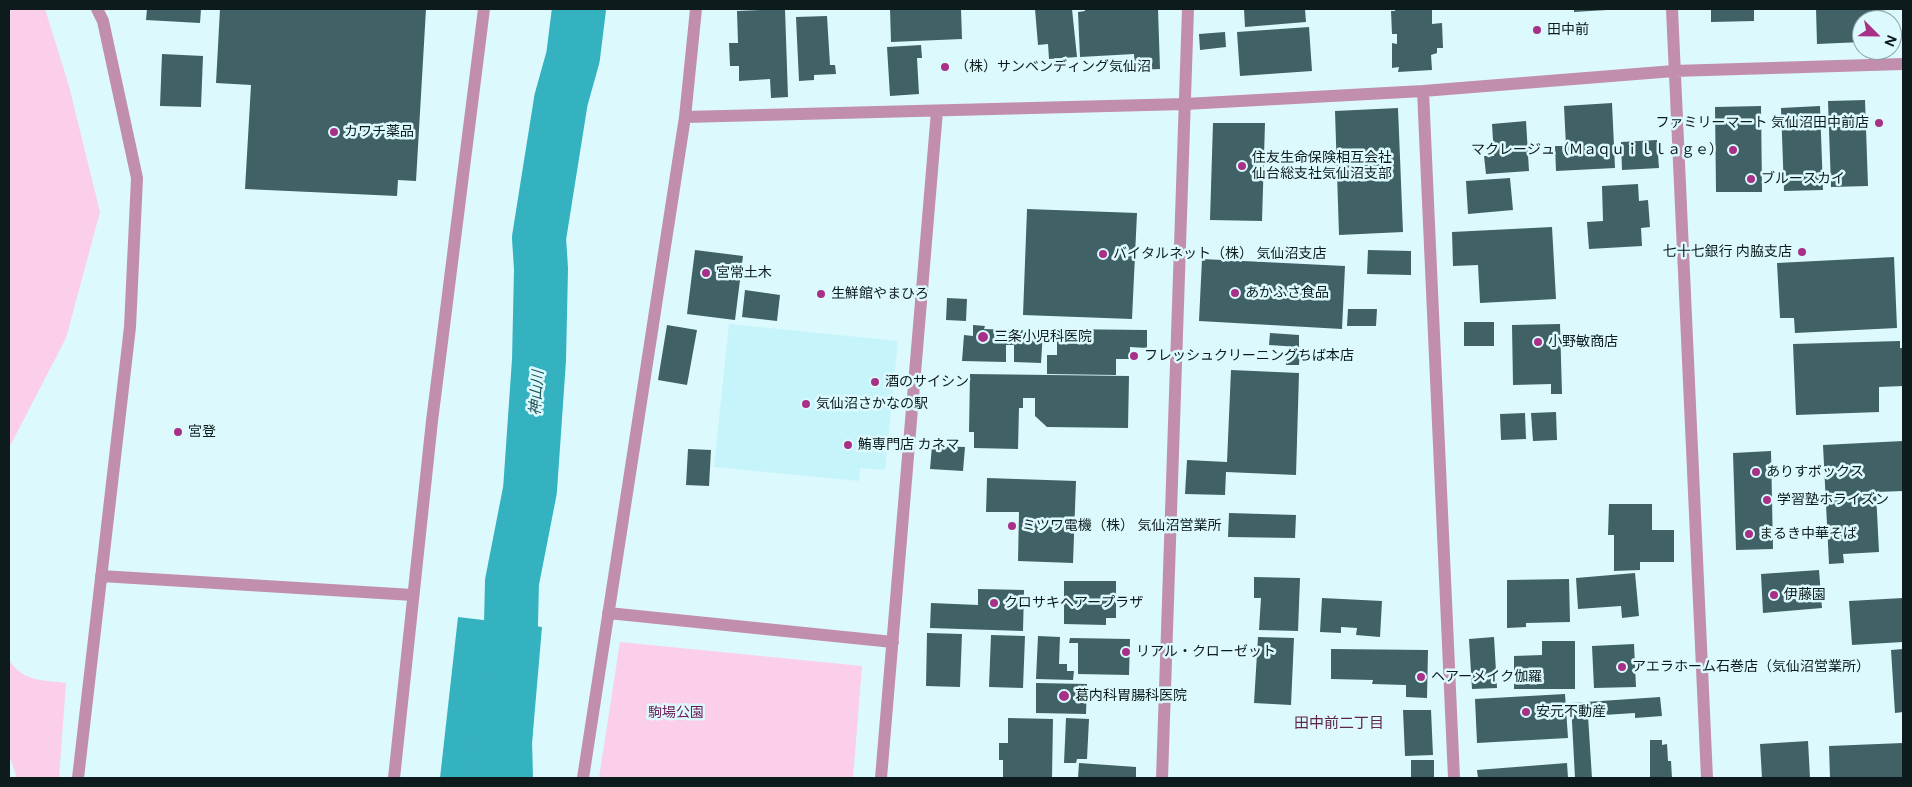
<!DOCTYPE html>
<meta charset="utf-8">
<style>
body{margin:0}
#map{position:relative;width:1912px;height:787px;overflow:hidden;background:#dcfafd;font-family:Figtree,sans-serif}
canvas{display:block}
.frame{position:absolute;inset:0;border:10px solid #0d1b1c;pointer-events:none}
.north{position:absolute;left:1852px;top:10px;width:50px;height:50px;box-sizing:border-box;background:#dcfafd;border:1px solid #89a1a3;border-radius:50%;rotate:113deg;font-size:14px;font-weight:700;line-height:20px;text-align:center;color:#0d1b1c}
.north::after{content:'';display:block;margin:auto;width:18px;height:22px;background:#a83086;clip-path:polygon(50% 0,100% 100%,50% 72%,0 100%)}
</style>
<div id="map">
<canvas width="1912" height="787"></canvas>
<div class="frame"></div>
<div class="north">N</div>
</div>
<script>
const context = document.querySelector('canvas').getContext('2d');
context.lineJoin = 'round';
function paint(path, color) {
  context.fillStyle = color;
  context.fill(path, 'evenodd');
}
function strokePath(path, color, width, dash) {
  context.strokeStyle = color;
  context.lineWidth = width;
  context.lineCap = dash ? 'butt' : 'round';
  context.setLineDash(dash || []);
  context.stroke(path);
}
function drawText(font, color, halo, rows, align = 'center') {
  context.font = font + ' Figtree,"Noto Sans JP",sans-serif';
  context.lineWidth = 5;
  context.setLineDash([]);
  context.textBaseline = 'middle';
  context.strokeStyle = halo;
  context.fillStyle = color;
  for (const [text, x, y, turn = 0] of rows) {
    context.save();
    context.translate(x, y);
    context.rotate((+turn || 0) * Math.PI / 180);
    context.textAlign = isNaN(turn) ? turn : align;
    if (halo) context.strokeText(text, 0, 0);
    context.fillText(text, 0, 0);
    context.restore();
  }
}
paint(new Path2D(`
 M729,324L898,341L885,470L860,468L859,481L714,467Z`), '#c5f4fa');
paint(new Path2D(`
 M9,9H45L69,86L100,212L66,338L9,448Z
 M620,642L862,666L853,778H599Z
 M9,660C23,682 43,680 66,683L59,778H17L9,755Z`), '#fbcee9');
paint(new Path2D(`
 M458,617L542,627L529,778H440Z`), '#35b2c0');
strokePath(new Path2D(`
 M506,778L505,741L510,664L512,582L530,490L539,360L541,269L539,238L561,100L573,57L579,9`), '#35b2c0', 54);
paint(new Path2D(`
 M147,9H201L200,23L146,20Z
 M220,9H426L416,181L398,180L397,196L245,189L251,85L216,83Z
 M785,9L788,97L771,98L770,79L739,81V66H730L729,43H738L737,11Z
 M890,9H961L962,39L891,42Z
 M1035,9H1072L1077,57L1049,59L1048,44L1038,45Z
 M1085,9H1158L1160,69L1135,70L1134,54L1080,57L1078,12L1085,11Z
 M1244,9H1305L1306,22L1245,27Z
 M1395,9H1432V24L1442,23L1443,48H1437V53L1431,55L1432,70L1398,72L1399,67L1392,68V43L1397,44V34H1392L1391,11H1395Z
 M1574,9H1607V10L1574,12Z
 M1711,9H1754V21L1711,22Z
 M1816,9H1887V10L1872,11V20H1862V42L1817,44Z
 M827,16L830,65H835L836,74L814,75V80L799,81L796,17Z
 M1309,27L1312,71L1240,76L1237,32Z
 M1225,32L1226,47L1200,50L1199,34Z
 M921,45L922,58H917L919,94L890,96L887,47Z
 M162,54L203,56L201,107L160,106Z
 M1865,100L1868,186L1831,187L1828,101Z
 M1612,103L1615,168L1556,171L1555,146H1566L1564,106Z
 M1761,106L1762,192H1716L1715,107Z
 M1820,106L1823,190L1784,191L1781,108Z
 M1398,108L1403,232L1339,235L1335,111Z
 M1526,121L1529,171L1486,174L1484,156H1494L1492,124Z
 M1213,123H1265L1262,221L1210,220Z
 M1657,140L1659,168L1622,170L1621,142Z
 M1510,178L1513,210L1468,214L1466,181Z
 M1638,184L1639,201L1648,200L1650,227L1641,228L1642,246L1589,249L1587,222L1603,221L1602,186Z
 M1027,209L1137,213L1132,319L1023,315Z
 M1552,227L1556,299L1480,303L1478,265L1453,266L1452,232Z
 M695,250L743,256L735,320L687,314Z
 M1368,250L1411,251V275L1367,274Z
 M1894,257L1897,328L1795,333L1794,318H1780L1777,263Z
 M1202,259L1345,266L1342,329L1199,321Z
 M745,290L780,295L777,321L742,317Z
 M947,298L967,299L966,321L946,320Z
 M1348,309H1377L1376,326H1347Z
 M1464,322H1494V346H1464Z
 M1560,324L1562,394H1551V384L1513,385L1512,325Z
 M667,325L697,330L687,385L658,380Z
 M973,325L985,326L984,329L1043,331L1041,363L1014,362V345H1006V362L962,361L964,335L973,336Z
 M1057,329L1147,330V348L1130,347V359H1116V375L1047,374V355H1057Z
 M1270,333L1299,335V347L1269,345Z
 M1900,341V348H1903V386L1879,387V412L1796,415L1793,344Z
 M1286,351H1300L1299,365H1286Z
 M1231,370L1299,373L1296,475L1226,472L1225,495L1185,494L1187,460L1227,462Z
 M970,374L1129,376L1128,428L1047,427L1035,416V398H1023V408H1019L1018,449L974,448V432H969Z
 M1556,412L1557,440L1533,441L1531,413Z
 M1525,413L1526,439L1501,440L1500,414Z
 M1903,441V491L1876,492L1879,552L1843,554L1844,563L1829,564L1823,445Z
 M932,446L965,447L963,471L930,469Z
 M688,449L711,450L709,486L686,485Z
 M1771,451L1773,549L1736,550L1733,453Z
 M987,478L1076,481L1073,563L1018,561L1019,512H986Z
 M1609,504H1652V530H1674V562H1640V570L1614,571V535H1608Z
 M1229,513L1296,515L1295,538L1228,537Z
 M1819,570L1822,608L1763,613L1761,574Z
 M1635,573L1639,616L1622,618L1621,606L1578,609L1576,578Z
 M1254,577L1300,578L1298,631L1259,630L1261,598H1254Z
 M1569,579L1570,622L1526,623V627L1507,628V580Z
 M1064,581H1116V618H1106V625L1064,624Z
 M978,589L1024,590L1023,631L930,628L931,603L978,605Z
 M1322,598L1382,601L1380,637L1356,635L1357,628L1341,627V633L1320,632Z
 M1903,598V642L1852,645L1849,601Z
 M927,633L962,634L960,687L926,686Z
 M991,635L1025,636L1023,688L989,687Z
 M1038,636L1060,637L1059,664H1067V671H1074L1073,680L1036,679Z
 M1258,637L1294,638L1291,705L1254,703Z
 M1494,637L1497,688L1472,689L1469,639Z
 M1070,638L1130,639L1129,675L1078,674V643H1069Z
 M1542,641H1575V689H1514V656L1542,655Z
 M1634,644L1636,687L1594,688L1592,646Z
 M1331,649L1428,650L1427,698L1406,697V685L1372,684L1373,680L1331,679Z
 M1903,649V712L1895,713L1891,650Z
 M1036,683L1087,684L1086,714L1036,713Z
 M1565,694L1568,738L1477,743L1475,699Z
 M1660,697L1662,716L1635,718V713L1588,716L1592,778H1575L1571,703Z
 M1403,710H1431L1433,755L1405,756Z
 M1008,718L1053,719L1052,778H1003V760H999V743H1008Z
 M1066,718L1089,719L1087,759H1077L1076,763H1064Z
 M1650,740H1662V745L1667,744L1668,761H1671L1672,778H1650Z
 M1808,741L1810,778H1762L1760,744Z
 M1903,743V778H1830L1829,746Z
 M1411,760H1434V778H1411Z
 M1079,763L1136,767V778H1078Z
 M1567,763L1568,778H1478L1477,770Z`), '#406165');
strokePath(new Path2D(`
 M1672,9L1707,778
 M1423,91L1454,778
 M685,117L1185,104L1423,91L1674,71L1903,64
 M101,576L413,595
 M608,613L893,642
 M78,778L130,327L137,178L103,21L97,9
 M394,778L432,421L484,9
 M583,778L685,117L696,9
 M881,778L937,111
 M1162,778L1188,9`), '#c28eae', 12);
for (const [x, y, r, color] of [
 [1537,30,5,"#a83086"],
 [945,67,5,"#a83086"],
 [1879,123,5,"#a83086"],
 [334,132,5,"#a83086"],
 [1733,150,5,"#a83086"],
 [1242,166,5,"#a83086"],
 [1751,179,5,"#a83086"],
 [1802,252,5,"#a83086"],
 [1103,254,5,"#a83086"],
 [706,273,5,"#a83086"],
 [1235,293,5,"#a83086"],
 [821,294,5,"#a83086"],
 [983,337,6,"#a83086"],
 [1538,342,5,"#a83086"],
 [1134,356,5,"#a83086"],
 [875,382,5,"#a83086"],
 [806,404,5,"#a83086"],
 [178,432,5,"#a83086"],
 [848,445,5,"#a83086"],
 [1756,472,5,"#a83086"],
 [1767,500,5,"#a83086"],
 [1012,526,5,"#a83086"],
 [1749,534,5,"#a83086"],
 [1774,595,5,"#a83086"],
 [994,603,5,"#a83086"],
 [1126,652,5,"#a83086"],
 [1622,667,5,"#a83086"],
 [1421,677,5,"#a83086"],
 [1064,696,6,"#a83086"],
 [1526,712,5,"#a83086"]
]) {
  const dot = new Path2D();
  dot.arc(x, y, r, 0, 2 * Math.PI);
  context.fillStyle = color;
  context.fill(dot);
  strokePath(dot, '#dcfafd', 2);
}
drawText('14px', '#0d1b1c', '#dcfafd', [
 ["田中前",1547,30],
 ["（株）サンベンディング気仙沼",955,67],
 ["ファミリーマート 気仙沼田中前店",1869,123,"right"],
 ["カワチ薬品",344,132],
 ["マクレージュ（Ｍａｑｕｉｌｌａｇｅ）",1723,150,"right"],
 ["住友生命保険相互会社",1252,158],
 ["仙台総支社気仙沼支部",1252,174],
 ["ブルースカイ",1761,179],
 ["七十七銀行 内脇支店",1792,252,"right"],
 ["バイタルネット（株） 気仙沼支店",1113,254],
 ["宮常土木",716,273],
 ["あかふさ食品",1245,293],
 ["生鮮館やまひろ",831,294],
 ["三条小児科医院",994,337],
 ["小野敏商店",1548,342],
 ["フレッシュクリーニングちば本店",1144,356],
 ["酒のサイシン",885,382],
 ["気仙沼さかなの駅",816,404],
 ["宮登",188,432],
 ["鮪専門店 カネマ",858,445],
 ["ありすボックス",1766,472],
 ["学習塾ホライズン",1777,500],
 ["ミツワ電機（株） 気仙沼営業所",1022,526],
 ["まるき中華そば",1759,534],
 ["伊藤園",1784,595],
 ["クロサキヘアープラザ",1004,603],
 ["リアル・クローゼット",1136,652],
 ["アエラホーム石巻店（気仙沼営業所）",1632,667],
 ["ヘアーメイク伽羅",1431,677],
 ["葛内科胃腸科医院",1075,696],
 ["安元不動産",1536,712]
], 'left');
drawText('14px', '#6f1957', '#dcfafd', [
 ["駒場公園",676,713]
]);
drawText('italic 15px', '#21555a', '#dcfafd', [
 ["神山川",537,393,-86]
]);
drawText('15px', '#60254d', '#dcfafd', [
 ["田中前二丁目",1339,724]
]);
</script>
